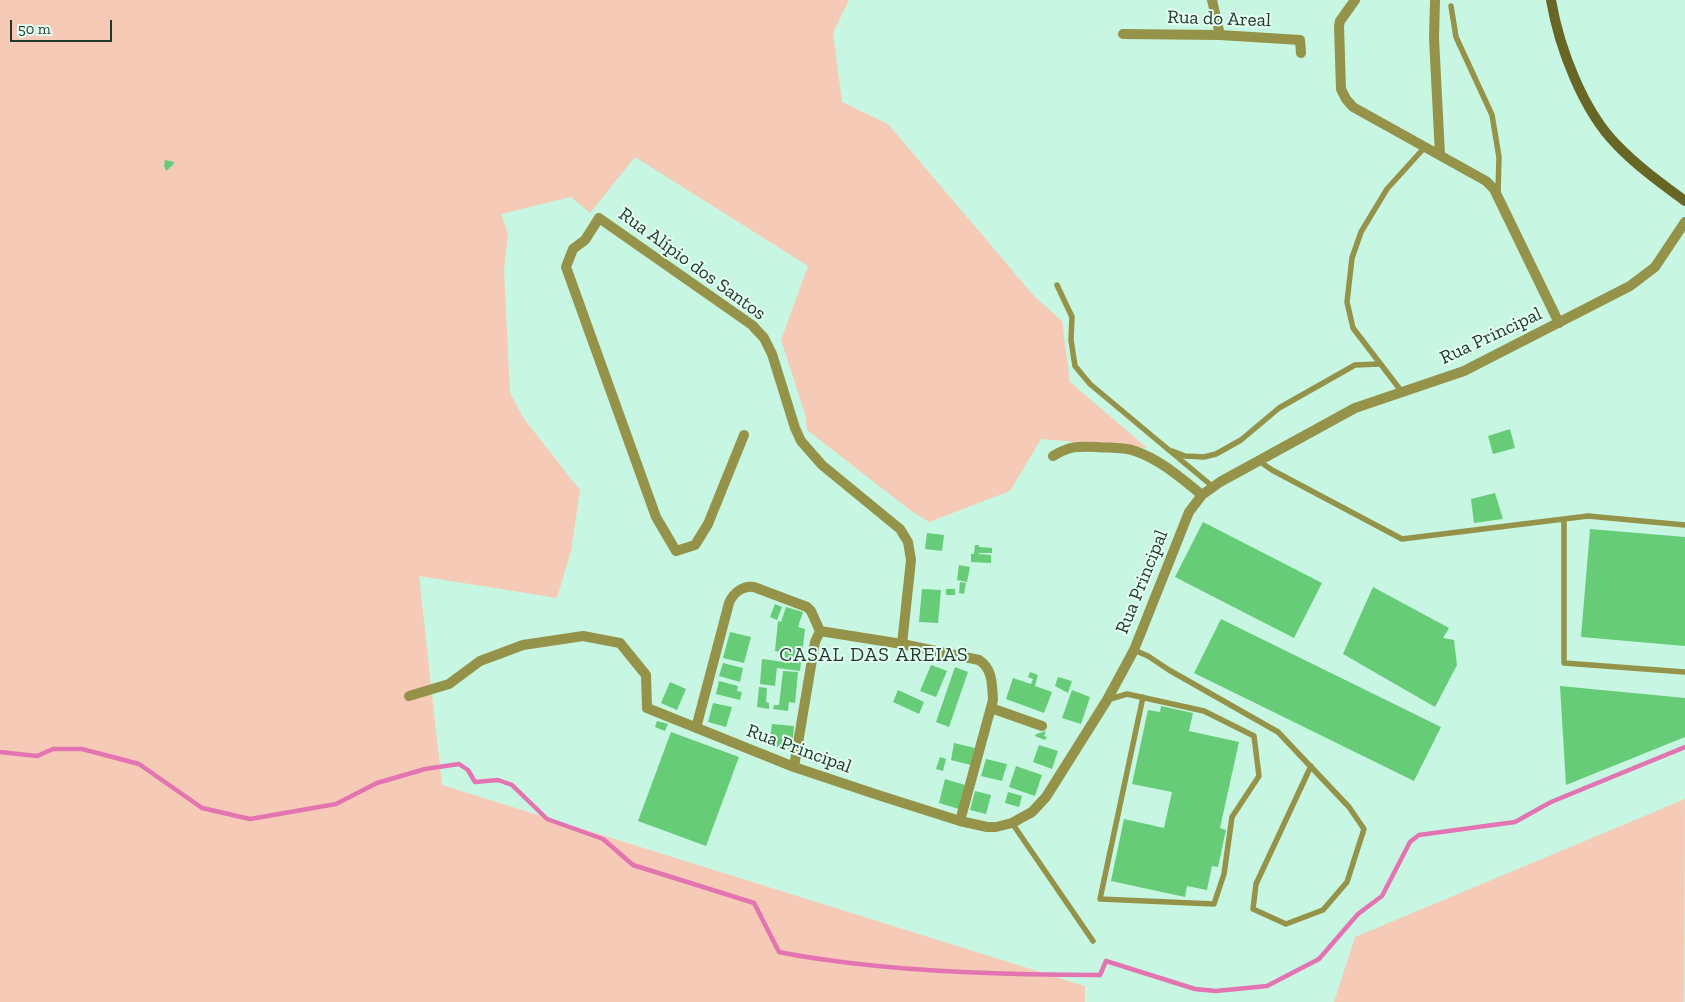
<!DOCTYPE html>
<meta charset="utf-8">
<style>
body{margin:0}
#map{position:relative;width:1685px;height:1002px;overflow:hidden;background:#c7f6e2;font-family:"Zilla Slab",serif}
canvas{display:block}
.scale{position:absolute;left:10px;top:20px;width:102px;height:22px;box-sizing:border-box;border:2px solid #24372f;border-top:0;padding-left:6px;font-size:15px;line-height:18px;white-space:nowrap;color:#24372f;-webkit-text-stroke:4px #e3fff2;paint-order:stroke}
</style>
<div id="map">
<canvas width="1685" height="1002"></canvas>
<div class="scale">50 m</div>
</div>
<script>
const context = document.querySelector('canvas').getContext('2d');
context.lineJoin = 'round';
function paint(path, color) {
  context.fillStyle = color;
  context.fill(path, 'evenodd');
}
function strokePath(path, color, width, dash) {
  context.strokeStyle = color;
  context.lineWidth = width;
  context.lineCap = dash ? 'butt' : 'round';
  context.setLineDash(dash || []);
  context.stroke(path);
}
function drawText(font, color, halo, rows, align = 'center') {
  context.font = font + ' "Zilla Slab",serif';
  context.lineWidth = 4;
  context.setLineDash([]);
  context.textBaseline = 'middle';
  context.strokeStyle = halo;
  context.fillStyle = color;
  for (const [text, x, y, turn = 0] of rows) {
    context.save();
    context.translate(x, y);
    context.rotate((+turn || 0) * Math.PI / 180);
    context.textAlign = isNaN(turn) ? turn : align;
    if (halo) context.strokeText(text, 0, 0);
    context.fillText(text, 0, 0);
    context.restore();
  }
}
paint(new Path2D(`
 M0,0H849L833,33L842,102L888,124L1034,296L1062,321L1070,382L1147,448L1041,439L1010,491L929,522L910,510L807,430L805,414L781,340L808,266L635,157L590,213L571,197L501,214L508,234L504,270L510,393L524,419L580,490L571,551L557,598L419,576L442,785L1085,986V1002H0Z
 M1685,799L1684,1002H1334L1355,937Z`), '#f5cbb7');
strokePath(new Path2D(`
 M0,752L37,756L53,749H82L139,764L202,808L250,819L336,804L377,783L425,769L459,764L468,770L475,782L498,780L512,785L547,819L603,839L633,865L754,903L779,952C802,957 826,960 850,963C933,973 1016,975 1100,975L1106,961L1195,989L1216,991L1267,986L1319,959L1358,914L1382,896L1410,842L1419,835L1515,822L1551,802L1685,747`), '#e374b1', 4.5);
paint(new Path2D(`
 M165,160L174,162L173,165L166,171L164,166Z
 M1510,429L1515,448L1493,454L1488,436Z
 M1495,493L1503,519L1474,523L1471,499Z
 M1203,522L1322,583L1294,638L1175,577Z
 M1590,529L1685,537V646L1581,637Z
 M927,533L944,535L942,551L925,549Z
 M975,545H979V547L992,548V553H979V554L991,555V563L971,562V554H974Z
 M959,565L970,567L967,582L957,580Z
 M960,582L966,583L964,594L959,593Z
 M1373,587L1449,628L1443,638L1454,640L1457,665L1435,707L1343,654Z
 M922,589L941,590L938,623L919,622Z
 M946,589H955V595H946Z
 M775,604L782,607L777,620L770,617Z
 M786,607L803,612L798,627L805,629L800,671L777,668L775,686L760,684L762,659L784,662L785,653L775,651L778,621L781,622Z
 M1221,619L1441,727L1414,781L1194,673Z
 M730,632L751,637L744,663L723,658Z
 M723,663L743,668L740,682L719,676Z
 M931,665L947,671L936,697L920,691Z
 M955,667L968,672L949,727L936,722Z
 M783,671L798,672L795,703L789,702L788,711L773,709L774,705H779Z
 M1030,672L1038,675L1035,686L1052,692L1044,713L1006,699L1013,678L1031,684L1033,679L1028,677Z
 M1058,677L1072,681L1068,693L1055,686Z
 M719,681L738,686L737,691L742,692L740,700L716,694Z
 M670,682L686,689L677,710L661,703Z
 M1560,686L1685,698V737L1566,785Z
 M759,687L767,688L766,702L769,703V709L757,707Z
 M898,690L924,702L919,714L893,702Z
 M1072,690L1090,697L1081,724L1062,718Z
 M713,703L732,707L726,727L708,722Z
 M1161,706L1193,713L1189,731L1239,742L1220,828L1226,830L1218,867L1212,866L1207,890L1187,886L1185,897L1111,881L1124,819L1164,828L1172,792L1132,784L1148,710L1160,712Z
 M657,721L668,724L665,731L655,727Z
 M772,724L794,726L792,749L769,746Z
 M1046,731L1044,736L1047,737L1045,740L1035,736L1036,734Z
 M671,732L739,757L706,846L638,821Z
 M954,743L975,748L971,765L951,760Z
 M1039,745L1058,751L1052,769L1033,762Z
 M940,757L946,759L943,771L936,769Z
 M986,759L1007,764L1002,781L981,776Z
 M1016,766L1042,775L1035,796L1009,787Z
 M945,779L965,785L959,809L939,803Z
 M975,791L991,795L986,814L970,810Z
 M1008,792L1022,796L1019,807L1005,803Z`), '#6c7');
strokePath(new Path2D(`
 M1451,6L1456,37L1492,115L1499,157L1498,193
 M1057,285L1072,317L1071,340L1075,366L1090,384L1212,486
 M1402,392L1353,328L1347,302L1352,258L1361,232L1387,189L1425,147
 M1172,451L1185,456L1204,457L1216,454L1241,440L1279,408L1355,365L1379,364
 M1259,461L1272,470L1402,539L1588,516L1685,525
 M1564,520V663L1685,672
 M1134,650L1148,656L1169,670L1278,732L1349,807L1364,829L1347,882L1323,910L1286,924L1253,909L1256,884L1311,766
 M1107,700L1127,694L1204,711L1254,736L1259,776L1232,817L1224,874L1214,904L1100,899L1143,697
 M1012,823L1093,941`), '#949349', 5.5);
strokePath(new Path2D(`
 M1212,0L1220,35
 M1355,0L1340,21L1339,26L1341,89L1346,99L1353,107L1486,181L1494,189L1559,323
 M1435,0L1434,38L1440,155
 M1123,34L1220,35L1300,40L1301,53
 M744,435L708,524L695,545L676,551L656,517L566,267L573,249L585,240L599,218L752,325L764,338L772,354L795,428L801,441L822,465L900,529L908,542L911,560L902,644
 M1053,456C1069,446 1078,446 1097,447C1109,448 1124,447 1135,451C1161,460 1181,478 1202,495
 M820,631L902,644L979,660C993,669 992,685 993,700L960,821
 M409,696L449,684L480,661L523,645L583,636L620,643L646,675L647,708L794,767L878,795L960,821L987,827H996L1012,823L1032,812L1046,797L1107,700L1134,650L1189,512L1202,495L1220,482L1355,408L1464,371L1630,286L1655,267L1685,222
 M991,708L1042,726
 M696,728L729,603C733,593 743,585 754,587L807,607L811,611L820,631
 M794,767L815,642L820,631`), '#949349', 10);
strokePath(new Path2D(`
 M1551,0C1559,47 1583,111 1617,145C1637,166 1662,184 1685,201`), '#686624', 10);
drawText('19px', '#24372f', '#e3fff2', [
 ["Rua do Areal",1219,19,2],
 ["Rua Alípio dos Santos",692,264,36],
 ["Rua Principal",1491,336,-25],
 ["Rua Principal",1142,582,-68],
 ["Rua Principal",799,749,20]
]);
context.letterSpacing = '1px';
drawText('20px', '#24372f', '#e3fff2', [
 ["CASAL DAS AREIAS",874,655]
]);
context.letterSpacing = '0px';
</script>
